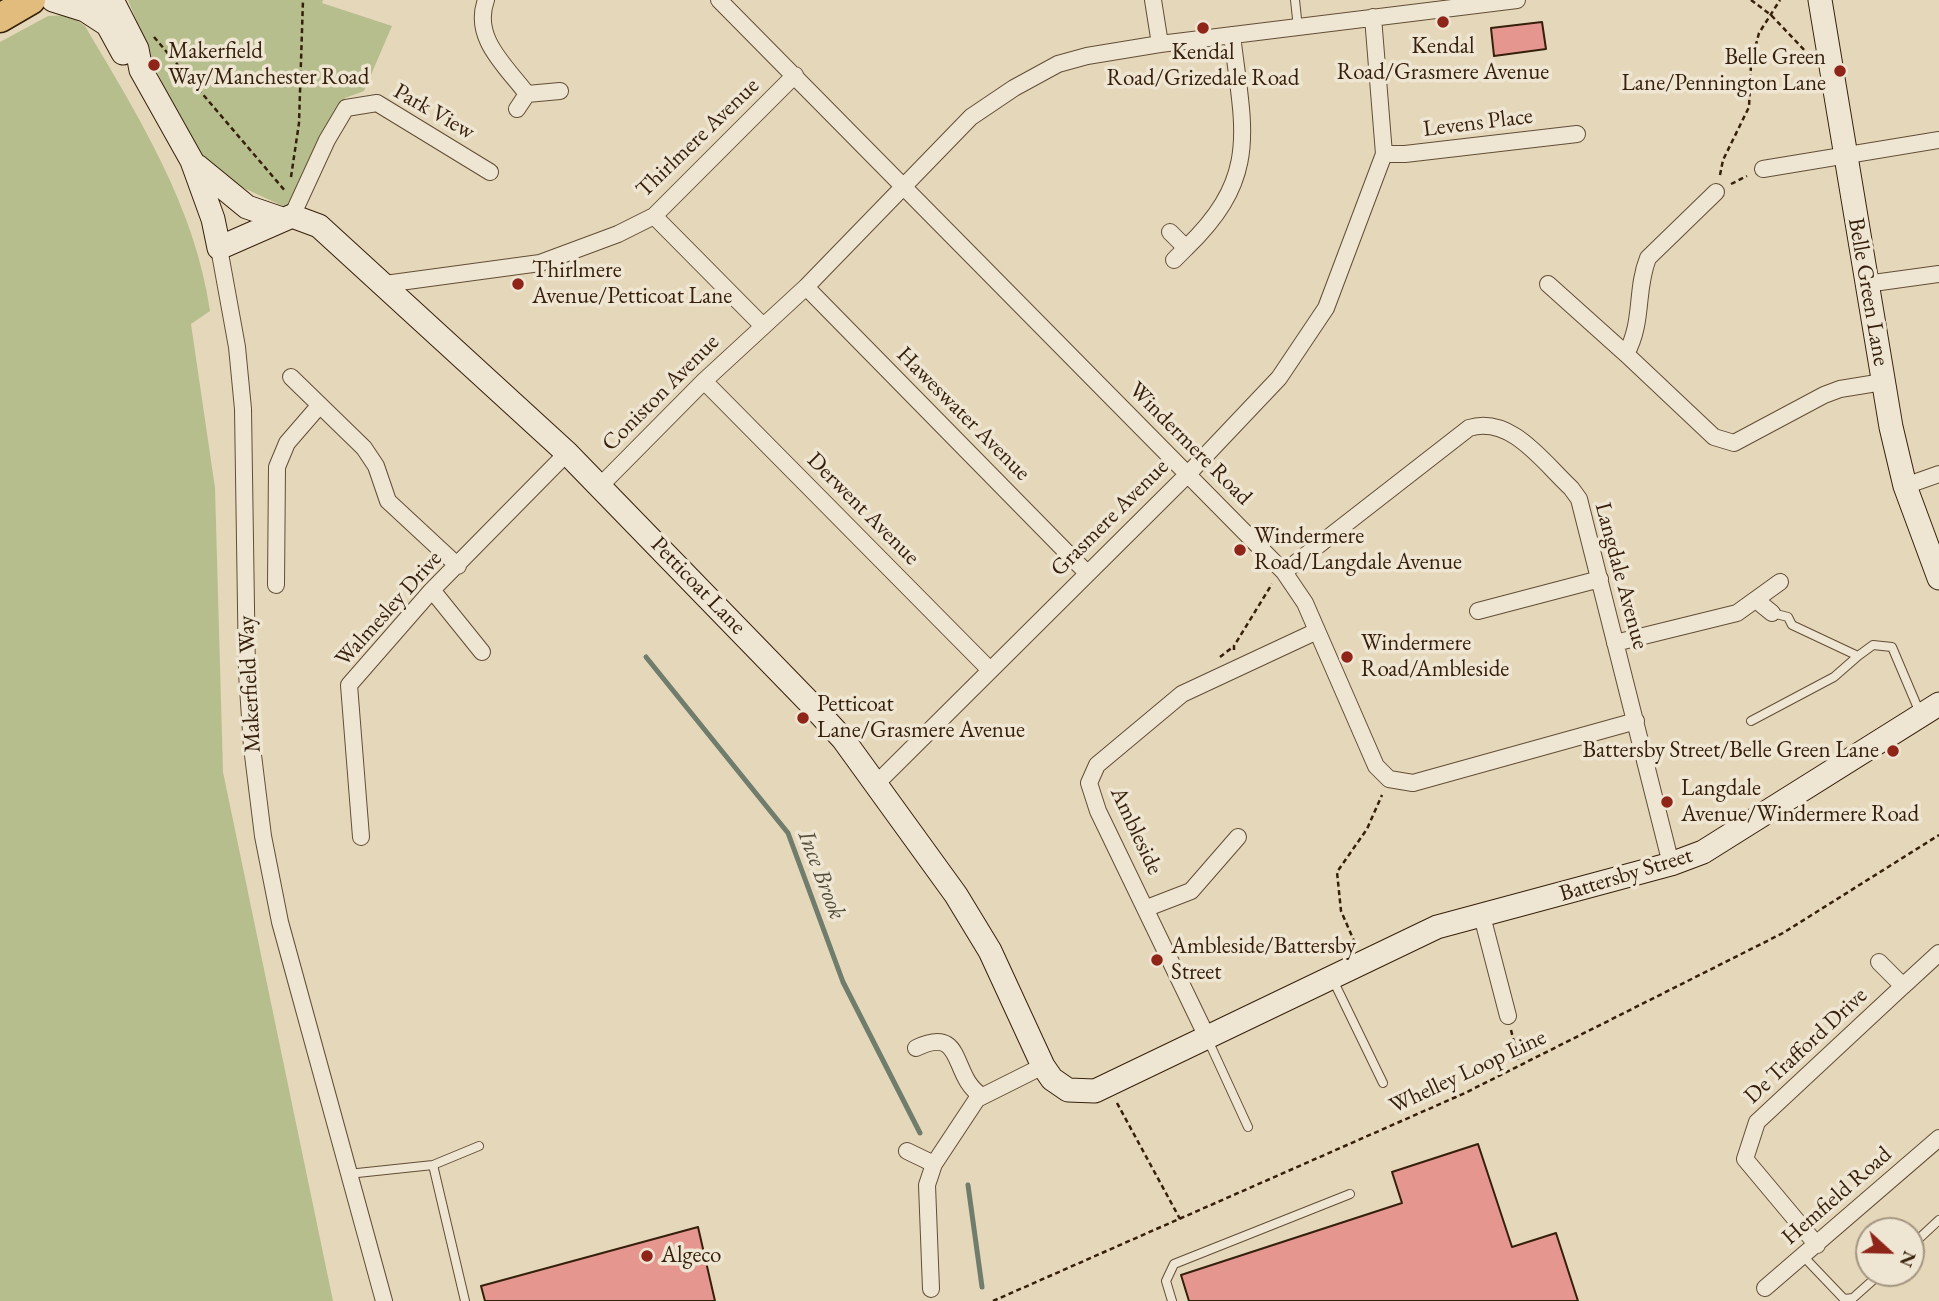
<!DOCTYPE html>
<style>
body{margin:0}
#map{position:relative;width:1939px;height:1301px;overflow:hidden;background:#e5d7b9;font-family:"EB Garamond",serif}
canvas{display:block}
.north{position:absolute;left:1855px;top:1217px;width:70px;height:70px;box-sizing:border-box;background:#eee5d2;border:2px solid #a49682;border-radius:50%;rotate:112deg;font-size:19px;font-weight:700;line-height:28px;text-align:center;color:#36200b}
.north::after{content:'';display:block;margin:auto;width:24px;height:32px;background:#8f2418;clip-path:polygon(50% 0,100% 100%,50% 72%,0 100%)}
</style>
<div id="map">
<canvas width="1939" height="1301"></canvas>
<div class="north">N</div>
</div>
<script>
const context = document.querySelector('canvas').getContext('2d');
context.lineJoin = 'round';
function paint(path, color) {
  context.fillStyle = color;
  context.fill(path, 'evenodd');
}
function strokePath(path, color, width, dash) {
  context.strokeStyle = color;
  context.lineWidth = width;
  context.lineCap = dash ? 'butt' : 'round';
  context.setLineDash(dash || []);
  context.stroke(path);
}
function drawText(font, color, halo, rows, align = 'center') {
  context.font = font + ' "EB Garamond",serif';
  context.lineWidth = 7;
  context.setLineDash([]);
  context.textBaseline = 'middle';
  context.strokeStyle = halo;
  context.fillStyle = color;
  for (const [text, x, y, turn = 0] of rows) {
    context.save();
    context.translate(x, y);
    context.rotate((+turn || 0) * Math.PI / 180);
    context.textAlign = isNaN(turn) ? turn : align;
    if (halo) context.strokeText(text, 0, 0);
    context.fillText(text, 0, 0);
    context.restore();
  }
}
paint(new Path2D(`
 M128,0H323L322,3L392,26L364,91L345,98L322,135L287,208L222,178L185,139Z
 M69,15L85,26C138,116 195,206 210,311L191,324L215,488L223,772L333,1301H0V42L48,16Z`), '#b6be8e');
strokePath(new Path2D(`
 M646,657L788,833L843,982L920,1133
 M968,1185L982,1287`), '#707c6c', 5);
const building = new Path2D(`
 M1542,22L1546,49L1494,56L1491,28Z
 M1478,1144L1512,1247L1556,1233L1578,1301H1189L1181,1275L1402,1203L1392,1172Z
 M698,1227L715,1301H485L481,1286Z`);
paint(building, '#e5978f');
strokePath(building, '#36200b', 2);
const lane = new Path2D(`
 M1295,0L1298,28
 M1772,613L1788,617L1792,625L1858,656L1873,645L1892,647L1920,713
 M1751,721L1834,677L1858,656
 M1333,980L1383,1083
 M1208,1040L1248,1127
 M433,1165L465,1301
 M348,1174L433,1165L479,1146
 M1911,1246L1939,1220
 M1803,1256L1844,1299L1853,1298L1881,1273
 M1172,1301L1166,1281L1174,1264L1350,1194`);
const street = new Path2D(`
 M486,0C472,38 506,66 527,94
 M719,0L1284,572L1305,603L1376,766L1389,779L1413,783L1636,721
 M1153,0L1160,44
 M517,109L527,94L560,91
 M1384,154H1405L1577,134
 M1763,169L1939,140
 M1716,192L1648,258C1635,291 1644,321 1626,354L1714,437L1734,443L1824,395L1840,389L1883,382
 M292,216L327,140L346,108L377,103L490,172
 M654,216L763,326
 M1170,232L1186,248L1174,260
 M219,248L237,347L243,409L247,673L252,747L263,836L280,922L384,1301
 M1186,248C1261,176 1243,129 1232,35
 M385,284L540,263L618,234L654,216L795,75
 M1548,284L1626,354
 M1866,284L1939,274
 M806,287L1087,573
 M291,377L364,448L376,466L388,501L458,566
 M704,381L989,669
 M600,486L704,381L806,287L971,117L1014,88L1058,64L1087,56L1160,44L1517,0
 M1905,486L1939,474
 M1284,572L1469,428C1511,415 1543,462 1571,488L1579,499L1671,864
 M276,585L277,467L287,443L319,406
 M432,590L482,652
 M1756,600L1772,613
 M1478,611L1600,579
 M1615,643L1737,613L1780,582
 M876,784L1188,474L1279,378L1326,308L1384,154L1373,17
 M361,837L349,685L432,590L567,453
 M1147,908L1191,891L1238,837
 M1482,916L1508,1016
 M1879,962L1903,986L1939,953
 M1207,1037L1098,811L1089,783L1097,765L1182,694L1317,631
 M916,1048C966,1024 950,1077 982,1096
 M907,1151L934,1164
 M1817,1245L1745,1159L1757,1122L1903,986
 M1765,1288L1939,1138
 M931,1289L927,1185L934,1164L977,1099L1043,1066`);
const secondary = new Path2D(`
 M53,0L85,10L105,23
 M94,0L123,53
 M112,0L137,49L141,70L192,161L213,219L219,248L292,216L319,226L567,453L808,701L843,739L956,895L990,951L1043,1066L1052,1079L1068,1090L1095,1091L1437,927L1671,864L1703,852L1939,704
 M1820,0L1891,427L1905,486L1939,578
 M197,166L247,207L282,219`);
const highway = new Path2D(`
 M0,18L31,0`);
strokePath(lane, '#624e36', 10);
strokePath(street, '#624e36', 18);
strokePath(secondary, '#36200b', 25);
strokePath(highway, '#36200b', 31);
strokePath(new Path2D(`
 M1751,0L1771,15L1809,55
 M154,37L286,192
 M1720,175L1723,160L1749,107L1751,64L1759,33L1780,0
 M291,177L299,123L303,0
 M1731,184L1747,176
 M1234,650V646L1272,584
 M1220,657L1234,646
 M1355,943L1341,911L1337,872L1367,829L1382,795
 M1511,1030L1519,1062
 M1117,1103L1180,1219
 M993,1301L1465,1093L1783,933L1939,835`), '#36200b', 2.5, [5, 3.5]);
strokePath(lane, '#eee5d2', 8);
strokePath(street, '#eee5d2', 16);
strokePath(secondary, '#eee5d2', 23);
strokePath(highway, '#e2bc7c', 28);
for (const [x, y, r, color] of [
 [1443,22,7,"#8f2418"],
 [1203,28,7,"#8f2418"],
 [154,65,7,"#8f2418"],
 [1840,71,7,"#8f2418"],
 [518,284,7,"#8f2418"],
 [1240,550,7,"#8f2418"],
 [1347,657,7,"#8f2418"],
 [803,718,7,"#8f2418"],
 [1893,751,7,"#8f2418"],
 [1667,802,7,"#8f2418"],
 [1157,960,7,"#8f2418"],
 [647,1256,7,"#8f2418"]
]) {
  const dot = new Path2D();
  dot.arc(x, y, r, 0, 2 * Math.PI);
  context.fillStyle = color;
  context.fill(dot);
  strokePath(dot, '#eee5d2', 2.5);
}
drawText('23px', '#36200b', '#eee5d2', [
 ["Kendal",1443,47,"center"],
 ["Road/Grasmere Avenue",1443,73,"center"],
 ["Makerfield",168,52],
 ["Way/Manchester Road",168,78],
 ["Kendal",1203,53,"center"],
 ["Road/Grizedale Road",1203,79,"center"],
 ["Belle Green",1826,58,"right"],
 ["Lane/Pennington Lane",1826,84,"right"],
 ["Thirlmere",532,271],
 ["Avenue/Petticoat Lane",532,297],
 ["Windermere",1254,537],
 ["Road/Langdale Avenue",1254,563],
 ["Windermere",1361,644],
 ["Road/Ambleside",1361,670],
 ["Petticoat",817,705],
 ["Lane/Grasmere Avenue",817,731],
 ["Battersby Street/Belle Green Lane",1879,751,"right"],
 ["Langdale",1681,789],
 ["Avenue/Windermere Road",1681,815],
 ["Ambleside/Battersby",1171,947],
 ["Street",1171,973],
 ["Algeco",661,1256]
], 'left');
drawText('23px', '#36200b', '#eee5d2', [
 ["Park View",434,112,30],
 ["Levens Place",1478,123,-7],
 ["Thirlmere Avenue",698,138,-44],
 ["Belle Green Lane",1868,292,80],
 ["Coniston Avenue",661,393,-45],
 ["Haweswater Avenue",963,414,45],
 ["Windermere Road",1190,444,45],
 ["Derwent Avenue",863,509,45],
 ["Grasmere Avenue",1110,518,-45],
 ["Langdale Avenue",1621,576,75],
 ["Petticoat Lane",698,586,46],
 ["Walmesley Drive",389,609,-48],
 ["Makerfield Way",250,684,-93],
 ["Ambleside",1136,831,65],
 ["Battersby Street",1626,875,-17],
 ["De Trafford Drive",1806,1046,-43],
 ["Whelley Loop Line",1468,1072,-25],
 ["Hemfield Road",1837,1196,-41]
]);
drawText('italic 24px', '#534e3c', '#eee5d2', [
 ["Ince Brook",821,875,69]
]);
</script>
